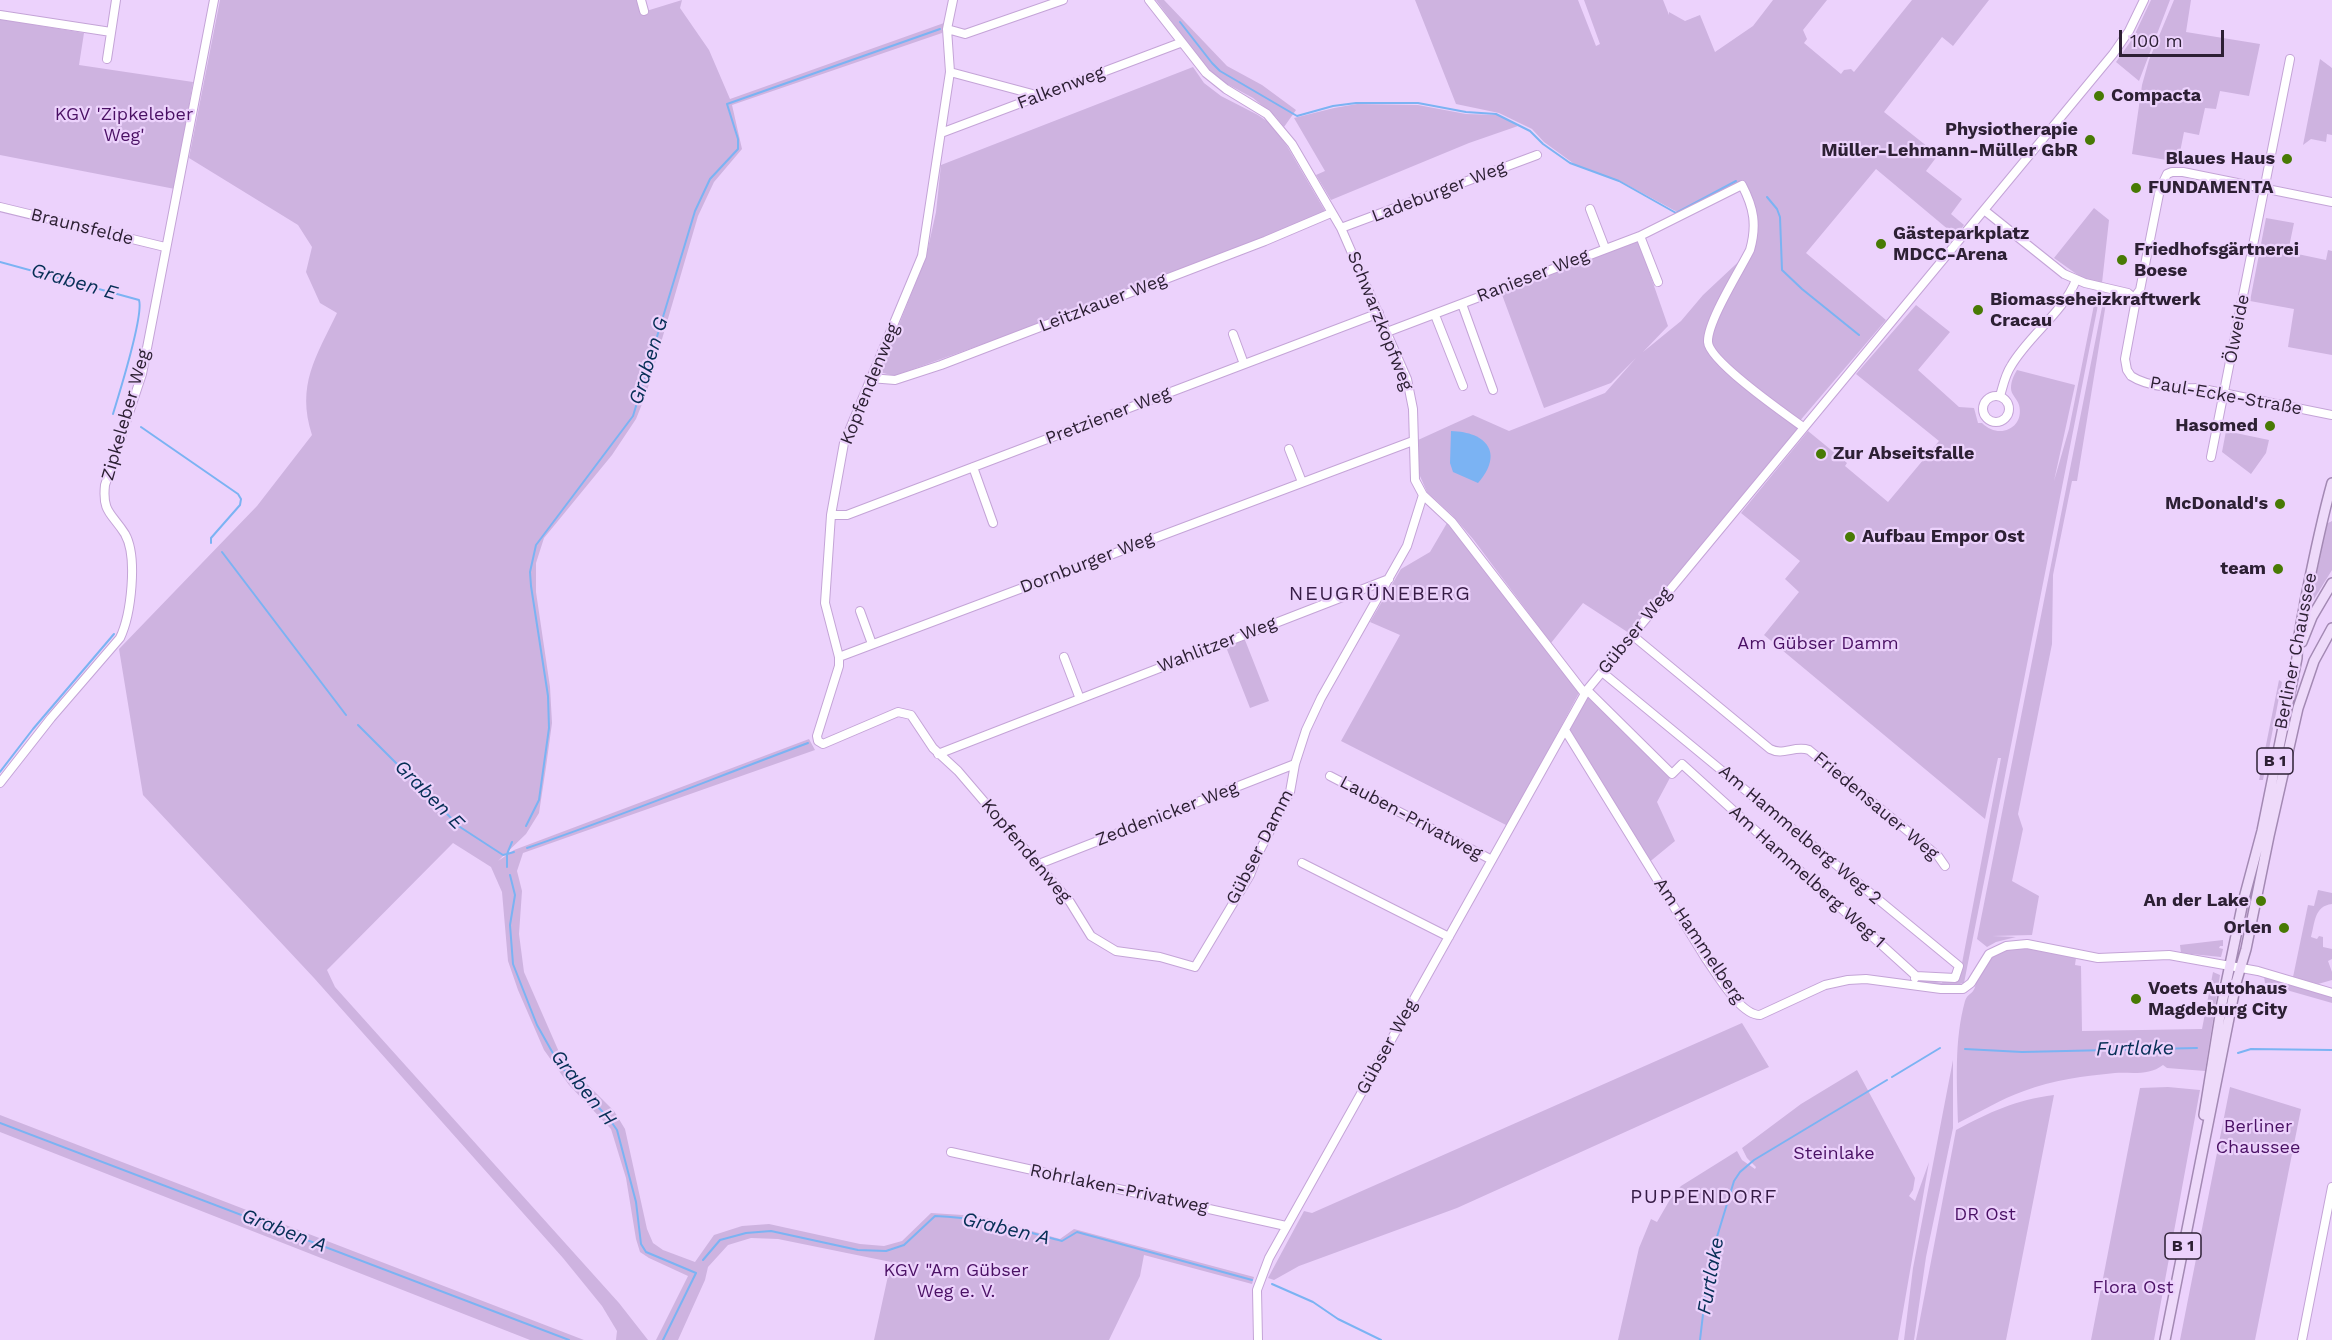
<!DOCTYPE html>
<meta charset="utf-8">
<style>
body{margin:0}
#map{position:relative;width:2332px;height:1340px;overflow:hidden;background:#ecd2fc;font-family:"Work Sans",sans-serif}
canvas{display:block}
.scale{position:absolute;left:2119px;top:30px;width:105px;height:27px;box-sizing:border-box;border:3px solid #2d2034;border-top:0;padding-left:8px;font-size:18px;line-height:21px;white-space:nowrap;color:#2d2034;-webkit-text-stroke:4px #ecd2fc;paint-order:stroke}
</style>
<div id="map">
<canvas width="2332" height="1340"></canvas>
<div class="scale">100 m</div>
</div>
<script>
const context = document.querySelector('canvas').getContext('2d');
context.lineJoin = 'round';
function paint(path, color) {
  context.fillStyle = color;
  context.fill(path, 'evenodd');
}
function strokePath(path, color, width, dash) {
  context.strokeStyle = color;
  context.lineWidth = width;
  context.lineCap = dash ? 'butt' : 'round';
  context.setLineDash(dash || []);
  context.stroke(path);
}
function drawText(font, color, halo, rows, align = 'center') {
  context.font = font + ' "Work Sans",sans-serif';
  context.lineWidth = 4.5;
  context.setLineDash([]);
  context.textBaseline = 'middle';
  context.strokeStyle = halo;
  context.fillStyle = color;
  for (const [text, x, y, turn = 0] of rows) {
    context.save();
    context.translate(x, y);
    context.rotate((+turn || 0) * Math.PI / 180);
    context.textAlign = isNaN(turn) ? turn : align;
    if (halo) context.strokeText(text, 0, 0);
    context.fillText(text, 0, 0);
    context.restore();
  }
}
paint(new Path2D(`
 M220,0H639L643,12L682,0L680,8L709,50L730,99L944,23L942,33L732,105L742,149L714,182L698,216L646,394L636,419L612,455L544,538L536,563V592L550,687L552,723L546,767L539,813L526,834L498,861L514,850L809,739L815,750L523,853L517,871L522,891L519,934L524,972L559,1052L575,1072L614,1111L625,1129L647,1229L653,1243L663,1250L695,1262L714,1235L742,1226L769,1224L860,1244L884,1246L902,1241L931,1213L979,1216L1060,1239L1074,1229L1254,1277L1252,1284L1144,1255L1140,1276L1109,1340H874L891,1262L778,1239L751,1238L728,1245L708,1267L705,1280L678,1340H656L688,1276L649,1258L640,1252L636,1239L626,1178L611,1129L569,1085L544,1050L518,990L508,961L502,892L491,867L453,843L327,970L335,987L619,1303L648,1340H616L617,1331L602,1306L563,1258L314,978L143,795L119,649L257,506L312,435C296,385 316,357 337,313L320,303L306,272L312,247L298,225L189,158Z
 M1156,0H1164L1227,66L1262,85L1296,110L1284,127L1276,117L1253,98L1216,78L1203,64Z
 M1415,0H1578L1596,46L1600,44L1584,0H1663L1669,15V12L1685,21L1700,15L1715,52L1753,26L1773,0H1827L1803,30L1807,39L1804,43L1841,74L1844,70L1851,69L1854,72L1912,0H1989L1953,46L1942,37L1884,112L1938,155L1926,171L1962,199L1951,214L1964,225L1956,236L1876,169L1806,253L1886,320L1798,423L1803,427L1632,635L1583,603L1551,643L1473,539L1452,515L1427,492L1416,467L1418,440L1473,415L1509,431L1605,393L1636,358L1611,383L1544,408L1501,292L1638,240L1668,326L1643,352L1681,321L1703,295L1750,251L1755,226L1742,185L1681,214L1620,181L1577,166L1544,142L1532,129L1499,113L1456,104Z
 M2151,0H2170L2139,81L2116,62L2133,38Z
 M2174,0H2191L2186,32L2260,44L2249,96L2220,91L2216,109L2205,108L2199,135L2184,132L2178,162L2132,154L2142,85L2149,60Z
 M0,19L84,33L79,65L193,82L175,189L0,155Z
 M2320,59L2332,68V135L2327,134L2326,142L2311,139L2303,145Z
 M1193,67L1204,83L1221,96L1258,115L1271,124L1287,146L1325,211C1185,273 1039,324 894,376L880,372L926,257L936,212L941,165Z
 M1357,104L1418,105L1466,114L1498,115L1518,126L1469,143L1331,200L1316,175L1325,171L1294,118L1334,108Z
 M2094,208L2109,220L2102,283L2082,278L2054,258Z
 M2266,218L2294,223L2288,252L2326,260L2328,250L2332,251V355L2288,347L2294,309L2250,301Z
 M2104,297H2107L2077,481H2072L2053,575L2052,644L2018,814L2023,829L2012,881L2039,896L2032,935L1992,936L2016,937L1996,942L1987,947L1977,939Z
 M2095,300H2099L1964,983L1946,987L1923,983L1921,979H1936V982L1942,983L1943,979L1955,981L1959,979L2001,758H1998L1985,819L1764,635L1799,592L1785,579L1800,561L1741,513L1808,431L1847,463L1845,466L1888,502L1939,441L1856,374L1916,305L1950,332L1918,370L1959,407L1974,408L1978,423H1982C1999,440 2025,428 2019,405C2017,398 2011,395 2011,388C2011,381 2014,375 2017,370L2075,385L2054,481L2069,429Z
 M2226,431L2269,440L2266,453L2251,474L2222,452Z
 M2332,521V570L2311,604L2326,524Z
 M1447,523L1580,691L1508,826L1341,741L1400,635L1370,622L1401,569L1430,552Z
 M1245,640L1269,701L1250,708L1226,647Z
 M2279,680L2282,682L2263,780H2259Z
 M1587,690L1672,774L1657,802L1675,841L1647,864L1565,730Z
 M2318,890L2332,893V904C2314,906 2315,923 2311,937L2317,939L2319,936L2323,937V947L2332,949V959L2328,961L2332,972V980L2318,984L2293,977L2308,905L2314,906Z
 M2223,940V946H2220L2219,948L2223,949L2221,957L2181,953L2180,945Z
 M2011,948C2034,947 2054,952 2076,958L2075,965L2081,966L2082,1031L2202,1029L2213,972L2220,975L2205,1071L2167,1068L2163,1065C2149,1076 2132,1072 2115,1073C2085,1076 2052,1080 2024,1091C2001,1099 1980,1112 1958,1123C1957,1082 1954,1041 1965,1001C1967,994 1973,994 1975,987C1981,967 1990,954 2011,948Z
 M2264,976L2332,996V1003L2269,985L2265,983Z
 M1742,1023L1769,1067L1457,1208L1299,1266L1274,1280L1268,1278L1304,1211L1312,1213Z
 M1953,1060V1128L1926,1257L1914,1340H1904L1913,1268Z
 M1857,1070L1915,1178L1913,1190L1909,1196L1915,1201L1929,1162L1898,1340H1618L1639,1248L1651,1219L1657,1222L1672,1196L1681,1186L1737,1151L1742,1160L1755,1169L1756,1167L1747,1158L1742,1148L1801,1104Z
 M2168,1087L2200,1090L2154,1340H2091L2140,1088Z
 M2230,1087L2301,1109L2255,1340H2180Z
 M2054,1095L2006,1340H1916L1956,1130C1990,1112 2015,1100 2054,1095Z
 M0,1115L584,1340H530L0,1132Z`), '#ceb3e0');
paint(new Path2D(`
 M1451,431C1487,432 1504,453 1478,483L1453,472L1450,463Z`), '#7bb3f3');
strokePath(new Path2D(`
 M1180,22L1212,63L1220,71L1297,116L1333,106L1356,103H1418L1466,112L1496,114L1530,131L1543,144L1570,163L1619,181L1676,213L1736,181
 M1767,197L1777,209L1780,217L1782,270L1802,289L1859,335
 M0,262L139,300C144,316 119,394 113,414
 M141,427L238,494L241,499L240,505L211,538V543
 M222,552L346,715
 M358,725L460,827L503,855L507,854L512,842
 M0,772L33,729L114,634
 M526,826L539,800L549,728L548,696L531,586L530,572L536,545L633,416L695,211L710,179L738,149V139L727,104L940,29
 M527,848C621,816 714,778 808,743
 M507,867V854L514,852
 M510,875L515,895L510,925L513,964L537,1025L559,1064L610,1120L617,1130L636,1202L641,1244L646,1252L696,1273L663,1340
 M1965,1049L2022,1052L2197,1048
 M2238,1053L2251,1049L2332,1050
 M1892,1077L1940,1048
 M0,1123L569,1340
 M703,1260L720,1240L746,1233L771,1231L858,1250L886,1251L904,1245L935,1216C979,1217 1020,1230 1062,1241L1077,1232L1252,1280
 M1272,1284L1313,1302L1338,1319L1381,1340
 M1700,1340L1709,1263L1734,1181L1740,1172L1754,1160L1887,1080`), '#7bb3f3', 2);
const minor = new Path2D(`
 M641,0L644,11
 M953,0L947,29L950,72L922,256L844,443L831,515L825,603L839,657V666L817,736L818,741L823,744L898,712L911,715L933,748L958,771L1070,902L1091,936L1116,951L1160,957L1195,967L1250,875L1259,852L1290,792L1295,764L1306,730L1321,698L1407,546L1423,495
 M1149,0L1206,73L1226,89L1267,114L1292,144L1341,228L1407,379L1413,409L1415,480L1423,495L1452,522L1585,694
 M0,15L111,32
 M947,29L965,34L1063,0
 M107,59L116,0
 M950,72L1040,96
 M941,133L1180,43
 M2332,202L2183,172H2172L2167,174L2160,189L2140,290L2134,298L2135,305L2125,359L2127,370L2131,376C2148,387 2178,389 2198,388L2332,415
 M0,207L165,247
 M1590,209L1605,248
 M1984,210L2064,274L2085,283L2128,293L2134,298
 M1341,228L1537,155
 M1640,236L1658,282
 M1462,304L1493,390
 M1435,315L1463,386
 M1387,332L1640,236L1742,185C1754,208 1757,225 1750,250C1740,270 1707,322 1708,342C1709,361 1785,414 1803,427
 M1233,334L1244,364
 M870,378L895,380L941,365L1265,241L1331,213
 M1983 409a13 13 0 1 1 26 0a13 13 0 1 1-26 0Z
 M2000,396C2003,386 2005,375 2011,366C2029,335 2063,313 2076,280
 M1289,449L1302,482
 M2211,457L2290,59
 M973,467L993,523
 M831,515H847L1379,313
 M860,611L872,644
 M1632,635L1770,749C1783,756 1795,745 1809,750L1938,856L1945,866
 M839,657L1413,441
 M1064,657L1080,699
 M1602,672L1959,966L1955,978L1916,976
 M1587,690L1672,774L1682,764L1916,976L1915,978
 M1565,730L1706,959C1717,974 1740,1015 1760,1015L1825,985L1848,980L1866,979L1941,989H1963L1971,983L1989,954L2006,946L2027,944L2098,958L2169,955L2258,971L2332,993
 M938,754L1389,579
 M1330,776L1492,860
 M0,783L51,718L120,638C131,615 138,557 125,534C112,513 102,513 105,485L142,374L214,0
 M1302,863L1449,937
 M1039,864L1295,764
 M951,1152L1286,1226
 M1258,1340L1257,1290L1269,1258L1587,690L2113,54L2129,31L2144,0
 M2302,1340L2332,1187`);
const major = new Path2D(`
 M2302,642L2312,617L2332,583
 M2204,1115L2222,1003L2243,902L2262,831L2297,658C2297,639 2302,621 2305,602C2313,562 2321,522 2332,483
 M2165,1340L2236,983L2246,949L2269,836L2298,708L2314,661L2332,628`);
strokePath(minor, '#c4a4d7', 10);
strokePath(major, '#a389b3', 12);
strokePath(minor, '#fff', 8);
strokePath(major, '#eedafa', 9);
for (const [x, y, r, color] of [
 [2099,96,6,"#487a04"],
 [2090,140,6,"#487a04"],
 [2287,159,6,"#487a04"],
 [2136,188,6,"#487a04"],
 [1881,244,6,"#487a04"],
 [2122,260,6,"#487a04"],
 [1978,310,6,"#487a04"],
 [2270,426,6,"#487a04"],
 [1821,454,6,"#487a04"],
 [2280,504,6,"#487a04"],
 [1850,537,6,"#487a04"],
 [2278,569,6,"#487a04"],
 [2261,901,6,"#487a04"],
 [2284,928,6,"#487a04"],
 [2136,999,6,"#487a04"]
]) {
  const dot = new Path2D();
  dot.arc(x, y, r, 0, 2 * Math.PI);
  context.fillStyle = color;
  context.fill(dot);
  strokePath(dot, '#ecd2fc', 2);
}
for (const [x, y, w] of [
 [2275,761,36],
 [2183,1246,36]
]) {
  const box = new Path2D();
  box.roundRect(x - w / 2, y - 13, w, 26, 4.5);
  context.fillStyle = '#ecd2fc';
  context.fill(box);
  strokePath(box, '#2d2034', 1.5);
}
drawText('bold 16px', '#2d2034', null, [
 ["B 1",2275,761],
 ["B 1",2183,1246]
]);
drawText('18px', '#2d2034', '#ecd2fc', [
 ["Falkenweg",1061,88,-21],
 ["Ladeburger Weg",1439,192,-21],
 ["Braunsfelde",82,227,14],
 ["Ranieser Weg",1533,276,-21],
 ["Leitzkauer Weg",1103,303,-21],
 ["Schwarzkopfweg",1380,321,68],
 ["Ölweide",2237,329,-79],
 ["Kopfendenweg",870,384,-68],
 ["Paul-Ecke-Straße",2226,396,10],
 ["Zipkeleber Weg",126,415,-74],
 ["Pretziener Weg",1108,416,-21],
 ["Dornburger Weg",1087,563,-21],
 ["Gübser Weg",1635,631,-51],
 ["Wahlitzer Weg",1217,645,-21],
 ["Berliner Chaussee",2296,651,-79],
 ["Friedensauer Weg",1876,806,40],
 ["Zeddenicker Weg",1167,814,-21],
 ["Lauben-Privatweg",1411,818,28],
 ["Am Hammelberg Weg 2",1800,835,40],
 ["Gübser Damm",1260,847,-63],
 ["Kopfendenweg",1026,851,50],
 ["Am Hammelberg Weg 1",1807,877,42],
 ["Am Hammelberg",1699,941,56],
 ["Gübser Weg",1387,1047,-61],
 ["Rohrlaken-Privatweg",1119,1189,12]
]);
drawText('bold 18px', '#2d2034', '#ecd2fc', [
 ["Compacta",2111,96],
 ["Physiotherapie",2078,130,"right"],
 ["Müller-Lehmann-Müller GbR",2078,151,"right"],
 ["Blaues Haus",2275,159,"right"],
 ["FUNDAMENTA",2148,188],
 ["Gästeparkplatz",1893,234],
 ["MDCC-Arena",1893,255],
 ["Friedhofsgärtnerei",2134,250],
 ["Boese",2134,271],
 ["Biomasseheizkraftwerk",1990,300],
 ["Cracau",1990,321],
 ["Hasomed",2258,426,"right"],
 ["Zur Abseitsfalle",1833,454],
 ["McDonald's",2268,504,"right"],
 ["Aufbau Empor Ost",1862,537],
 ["team",2266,569,"right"],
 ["An der Lake",2249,901,"right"],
 ["Orlen",2272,928,"right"],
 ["Voets Autohaus",2148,989],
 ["Magdeburg City",2148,1010]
], 'left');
drawText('18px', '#4a1064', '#ecd2fc', [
 ["KGV 'Zipkeleber",124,115],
 ["Weg'",124,136],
 ["Am Gübser Damm",1818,644],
 ["Berliner",2258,1127],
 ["Chaussee",2258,1148],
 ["Steinlake",1834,1154],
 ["DR Ost",1985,1215],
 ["KGV \"Am Gübser",956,1271],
 ["Weg e. V.",956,1292],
 ["Flora Ost",2133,1288]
]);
drawText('italic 20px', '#052e55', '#ecd2fc', [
 ["Graben E",74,282,16],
 ["Graben G",649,361,-73],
 ["Graben E",429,795,45],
 ["Furtlake",2135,1049,-1],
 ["Graben H",583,1088,51],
 ["Graben A",1006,1229,13],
 ["Graben A",284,1231,21],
 ["Furtlake",1711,1276,-80]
]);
context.letterSpacing = '1.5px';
drawText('20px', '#361b45', '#ecd2fc', [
 ["NEUGRÜNEBERG",1380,594],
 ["PUPPENDORF",1704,1197]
]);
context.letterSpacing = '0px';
</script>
